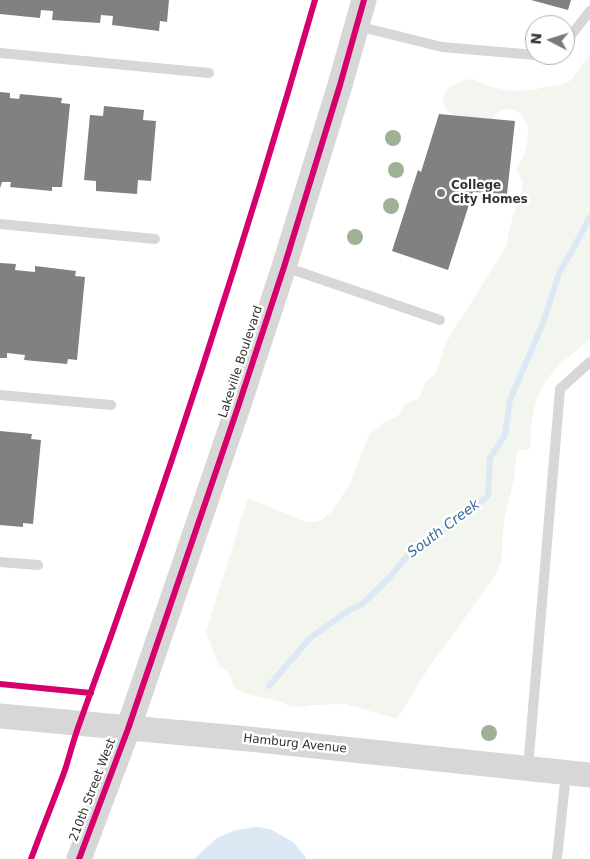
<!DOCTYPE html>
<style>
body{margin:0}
#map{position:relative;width:590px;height:859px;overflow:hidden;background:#fff;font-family:"DejaVu Sans",sans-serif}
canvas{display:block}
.north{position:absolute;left:525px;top:15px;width:50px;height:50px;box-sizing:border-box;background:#fff;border:1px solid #adadad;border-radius:50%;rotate:275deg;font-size:14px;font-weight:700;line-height:20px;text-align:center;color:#333}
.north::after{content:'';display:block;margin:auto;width:18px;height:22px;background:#7a7a7a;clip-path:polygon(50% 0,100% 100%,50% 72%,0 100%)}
</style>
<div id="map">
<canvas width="590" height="859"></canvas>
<div class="north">N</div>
</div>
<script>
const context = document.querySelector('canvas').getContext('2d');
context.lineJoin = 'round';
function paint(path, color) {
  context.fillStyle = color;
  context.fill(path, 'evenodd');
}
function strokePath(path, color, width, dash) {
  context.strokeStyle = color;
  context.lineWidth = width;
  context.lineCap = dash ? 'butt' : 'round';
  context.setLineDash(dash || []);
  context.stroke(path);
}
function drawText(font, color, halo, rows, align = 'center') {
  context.font = font + ' "DejaVu Sans",sans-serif';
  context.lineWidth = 5;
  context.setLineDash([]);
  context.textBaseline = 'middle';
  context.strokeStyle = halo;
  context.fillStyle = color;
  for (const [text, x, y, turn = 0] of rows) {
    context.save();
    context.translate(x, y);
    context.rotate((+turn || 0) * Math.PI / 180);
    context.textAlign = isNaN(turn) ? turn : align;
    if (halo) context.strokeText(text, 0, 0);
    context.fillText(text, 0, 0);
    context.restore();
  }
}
paint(new Path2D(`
 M590,54V339C565,360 541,376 534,410C531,422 531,436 530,449L517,451L514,479L504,520L501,562L493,579L428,669L397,719L346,704L311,705L303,707L290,706L278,701L246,694L234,688L229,673L218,664L206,631L248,498L303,521L314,522L321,520L330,513L349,486L369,435L382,424L399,415L405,404L418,399L420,395L425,383L436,373L445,345L454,328L466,311L507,245L509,231L514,213L520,197L523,184L517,169C523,158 528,146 528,134C529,112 506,99 492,119L452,115L443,104V100L445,93L450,87L464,80L472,79L492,87L511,91L535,90L543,87L556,86L570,81Z`), '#f2f6ee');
paint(new Path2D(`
 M256,827L270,829L293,842L305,856L306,859H194L217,838L236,830Z`), '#dce9f4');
strokePath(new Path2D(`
 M269,686L310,638L348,611L362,604L387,580L415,547L458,520L488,496L490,458L505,435L510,400L543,323L559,273L571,253L590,217`), '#dce9f4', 6);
paint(new Path2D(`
 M0,0H169L167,22L160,21L159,31L112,25L113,16L101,15L100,23L52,20L53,11L41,10L40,18L0,14Z
 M531,0H571L568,10Z
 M0,92L10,93V98L19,99L20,94L62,98L61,103L70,104L62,187H52V191L10,187L11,182H2L0,188Z
 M104,106L144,110L143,120L156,121L151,181L138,180L137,194L96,191V181L84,180L90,115L103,116Z
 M439,114L515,121L507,194L473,192L448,270L392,251L418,170L421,172Z
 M0,263L16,264L15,270L35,272V266L76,271L75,276L85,277L77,360L68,359L67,364L24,360L25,355L7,353V358H0Z
 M0,431L32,434L31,439L41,440L33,524L23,523V527L0,525Z`), '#818181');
strokePath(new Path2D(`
 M357,26L442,47L535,55
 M565,43L590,11
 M0,53L209,73
 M538,55L553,56L554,55
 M0,224L155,239
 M285,267L440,320
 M0,395L111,405
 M0,562L38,565
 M528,768L560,389L590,362
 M557,859L566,773`), '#d7d7d7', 10);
strokePath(new Path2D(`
 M0,716L249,739L590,775
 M79,859L128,729L237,410L284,267L340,85L364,0`), '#d7d7d7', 25);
strokePath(new Path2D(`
 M0,684L91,693
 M31,859C42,829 54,800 65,770C70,754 74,738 80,722C167,484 245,243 315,0
 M79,859L128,729L237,410L284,267L340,85L364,0`), '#d6006c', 6);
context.fillStyle = '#9fb194';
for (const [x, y] of [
 [393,138],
 [396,170],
 [391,206],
 [355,237],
 [489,733]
]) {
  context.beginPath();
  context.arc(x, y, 8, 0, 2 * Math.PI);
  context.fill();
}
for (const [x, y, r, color] of [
 [441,193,5,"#7a7a7a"]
]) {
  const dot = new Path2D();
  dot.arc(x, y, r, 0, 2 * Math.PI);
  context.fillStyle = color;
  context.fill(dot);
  strokePath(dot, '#fff', 2);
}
drawText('bold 12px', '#333', '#fff', [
 ["College",451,186],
 ["City Homes",451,200]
], 'left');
drawText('12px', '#333', '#fff', [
 ["Lakeville Boulevard",241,362,-72],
 ["Hamburg Avenue",295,744,6],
 ["210th Street West",93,790,-69]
]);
drawText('italic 14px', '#3a6e9b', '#fff', [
 ["South Creek",444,529,-37]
]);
</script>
